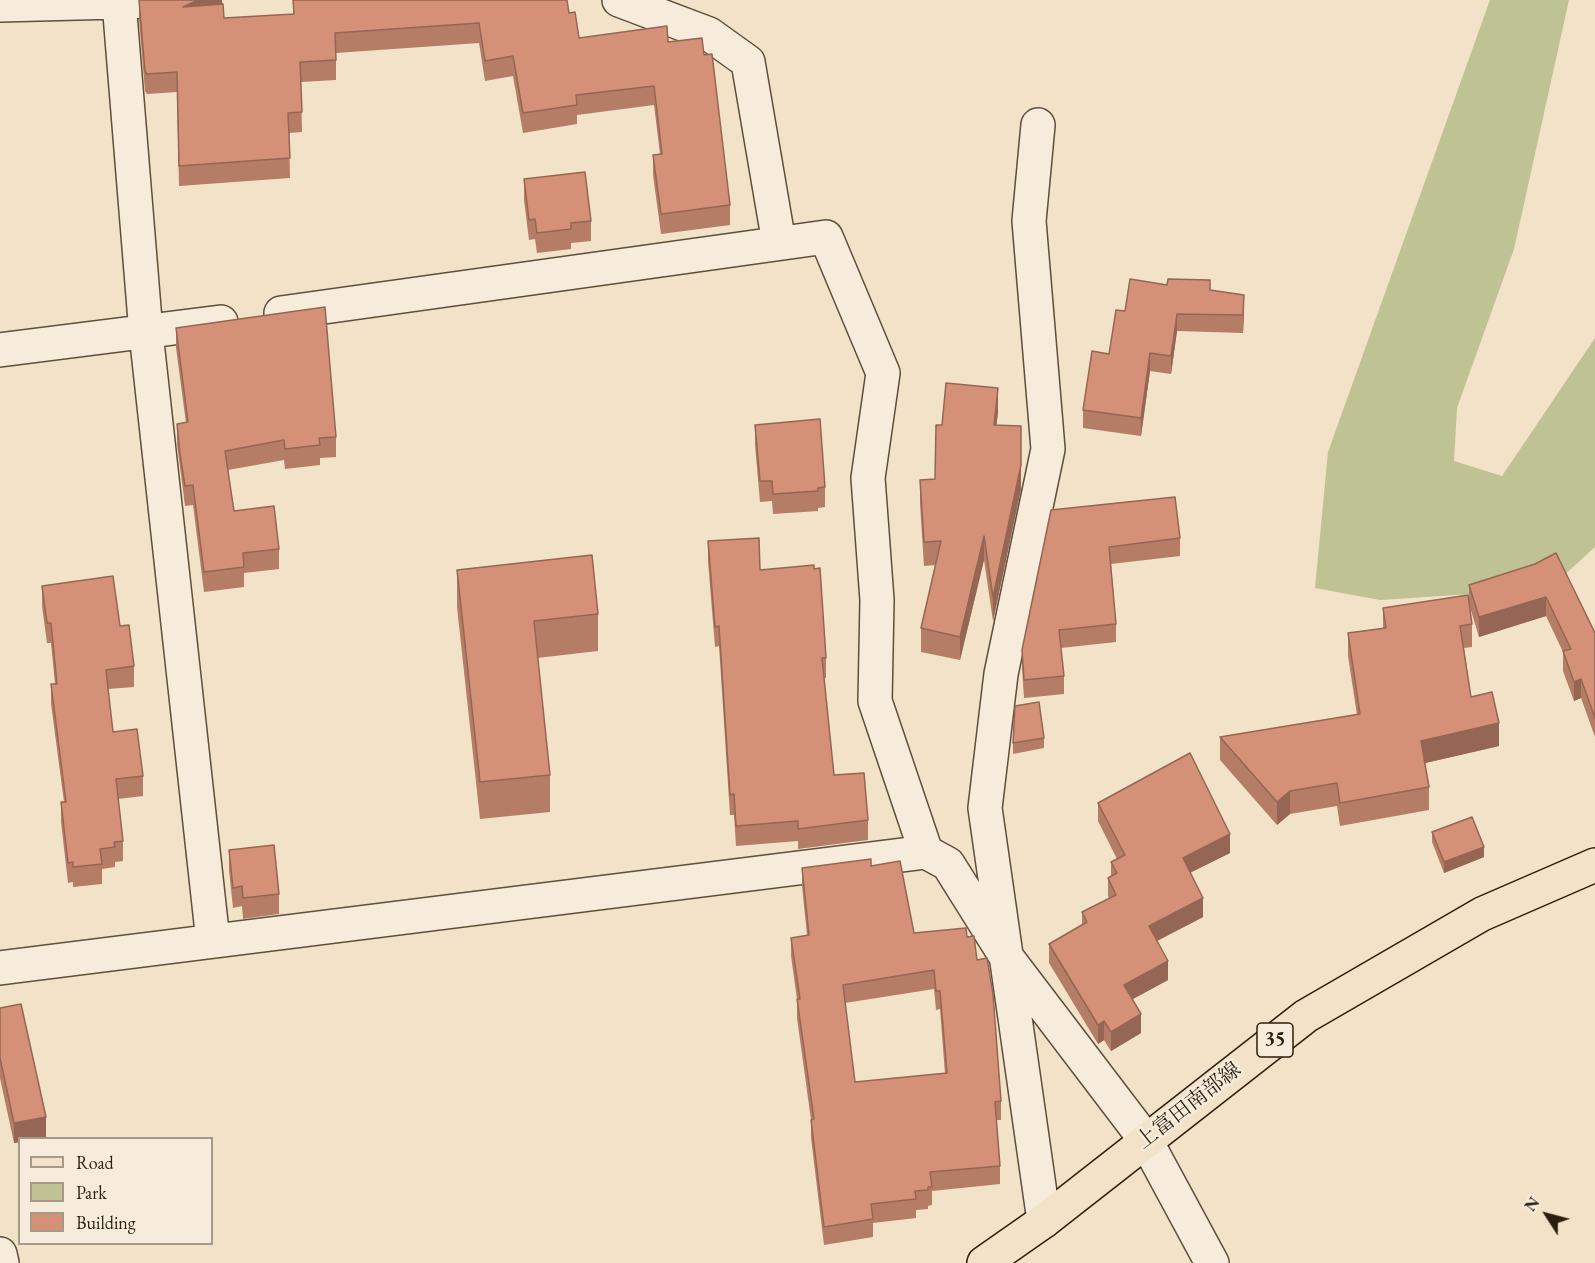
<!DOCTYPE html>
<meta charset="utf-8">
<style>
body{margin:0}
#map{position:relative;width:1595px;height:1263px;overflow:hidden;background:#f2e2c7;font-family:"EB Garamond",serif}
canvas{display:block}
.legend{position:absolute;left:18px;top:1137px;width:195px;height:108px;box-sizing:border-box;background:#f7ecdb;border:2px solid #a59a89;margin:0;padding:8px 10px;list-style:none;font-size:18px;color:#2b1e0d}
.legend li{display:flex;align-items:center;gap:12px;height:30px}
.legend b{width:30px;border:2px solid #a59a89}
.north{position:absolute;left:1517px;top:1185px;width:60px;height:60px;-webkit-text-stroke:4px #f7ecdb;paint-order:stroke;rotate:306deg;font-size:16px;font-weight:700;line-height:24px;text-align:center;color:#2b1e0d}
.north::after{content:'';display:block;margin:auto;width:21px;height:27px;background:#2b1e0d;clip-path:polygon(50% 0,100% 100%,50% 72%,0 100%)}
</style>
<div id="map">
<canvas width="1595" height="1263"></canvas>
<ul class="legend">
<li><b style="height:8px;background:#f2e2c7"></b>Road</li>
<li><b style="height:16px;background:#bfc292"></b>Park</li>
<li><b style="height:16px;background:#d49177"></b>Building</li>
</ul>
<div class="north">N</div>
</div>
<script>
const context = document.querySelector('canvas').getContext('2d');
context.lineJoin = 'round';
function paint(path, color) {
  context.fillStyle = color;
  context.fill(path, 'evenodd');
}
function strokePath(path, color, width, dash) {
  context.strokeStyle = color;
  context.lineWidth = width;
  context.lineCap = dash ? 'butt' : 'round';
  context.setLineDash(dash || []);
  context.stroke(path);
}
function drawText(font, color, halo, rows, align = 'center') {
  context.font = font + ' "EB Garamond","Noto Serif JP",serif';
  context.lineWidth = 5;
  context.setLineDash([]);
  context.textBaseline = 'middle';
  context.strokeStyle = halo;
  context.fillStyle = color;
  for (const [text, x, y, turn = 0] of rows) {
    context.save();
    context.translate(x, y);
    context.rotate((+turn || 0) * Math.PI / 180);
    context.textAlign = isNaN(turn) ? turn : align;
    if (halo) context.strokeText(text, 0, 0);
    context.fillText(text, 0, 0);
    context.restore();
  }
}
paint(new Path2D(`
 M1490,0H1569L1514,249L1457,408L1454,461L1502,476L1595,338V547L1549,589L1380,600L1315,588L1328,452Z`), '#bfc292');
const minor = new Path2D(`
 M619,0L709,34L748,62L779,243
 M119,2L146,333L213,941
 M0,5L194,0
 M1038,125L1029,221L1048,449L1001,674L985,808L1044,1221
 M281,313L826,237L883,373L868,478L877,600L875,701L926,852
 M0,350L221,322
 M0,968L926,852L948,864L1005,955L1145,1139L1212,1263
 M0,1254L2,1263`);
const major = new Path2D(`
 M984,1263L1044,1221L1306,1016L1482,914L1595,865`);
strokePath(minor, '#5d4f3c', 36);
strokePath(major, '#2b1e0d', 36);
strokePath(minor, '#f7ecdb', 33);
strokePath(major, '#f2e2c7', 33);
paint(new Path2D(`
 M139,0H222L224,18L293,14V0L569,13L579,38L668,42L704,55L730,205V225L661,234L653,175V155L660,154L654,105L577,115V124L523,133L513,76L485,81L479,43L336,53V80L301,82L302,132L289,133L290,178L179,186L177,92L147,94L145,91L139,20Z
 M524,179L591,221V241L571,243V249L537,253L535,239L529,240L524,200Z
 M1210,290L1244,313L1243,333L1177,331L1171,374L1150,371L1141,436L1083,428V410L1109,354L1125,311Z
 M176,328L336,437V457L320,458V465L285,469L284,460L228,470L234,511L279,549V569L244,573V587L204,592L193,505L185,506L177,444V424L186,423L176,348Z
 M998,412L996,425L1021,489L993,621L984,560L960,660L921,652V628L936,565L924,566L920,504V480L935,479Z
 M755,425L825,487V507L818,508V511L773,514L772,501L760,502L755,445Z
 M1051,510L1180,538V556L1111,564L1116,624V642L1061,648L1064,676V694L1024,698L1022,667V650Z
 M708,541L760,570L826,658V678H824L834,775L868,820V840L798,849V841L736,846L734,815H730L719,646L715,647L708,561Z
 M1535,564L1595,633V737L1581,698L1574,701L1563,671V652L1546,616L1479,637L1469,604V585Z
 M457,570L598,614V651L537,658L550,775V812L480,819L457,607Z
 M42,586L120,626L134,666V687L108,689L113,732L143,776V796L118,799L123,841V861L115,862V867L102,869V884L73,887V882L68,883L61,822V802H64L51,704V684H55L51,643H47L42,606Z
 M1383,608L1472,624V647L1464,648L1471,697L1499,746L1425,763L1429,787V810L1340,826L1337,806L1290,814L1277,825L1220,760V737L1357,715L1348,656V633L1383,628Z
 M1044,738V748L1013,754V743Z
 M1098,803L1230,853L1190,873L1203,917L1157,941L1168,980L1132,999L1141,1033L1111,1051L1104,1040L1098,1044L1049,963V944L1082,925V912L1109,899L1108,896V878L1111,876V862L1117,859L1098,821Z
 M1432,832L1484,857L1444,873L1432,842Z
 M229,850L279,894V914L243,919L242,906L233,908L229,870Z
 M871,866L914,933L967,937L977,960L1001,1101V1120H996L1000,1166V1184L932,1191V1205L928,1206V1209L916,1210V1218L873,1223V1237L824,1245L811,1138V1120L797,1018V999L791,956V938L807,935L802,886V868ZM934,989L936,1010L940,1009L945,1074L855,1082L845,1003Z
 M0,1008L46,1137L20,1138V1142L14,1143L0,1078Z`), '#b67d66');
paint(new Path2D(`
 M198,0H222V8L183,7Z
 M1244,295V313L1243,333V315Z
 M1177,314V331L1171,374V356Z
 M1150,353V371L1141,436V418Z
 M998,388V412L994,449V425Z
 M1021,426V489L993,621V597Z
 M984,536V560L960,660V637Z
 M1546,597V616L1479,637V617Z
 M1581,679V698L1574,701V682Z
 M1499,723V746L1421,764V741Z
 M1290,791V814L1277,825V802Z
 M1230,834V853L1183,876V858Z
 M1484,847V857L1444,873V862Z
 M1203,898V917L1149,945V926Z
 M1168,961V980L1124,1004V985Z
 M1141,1014V1033L1111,1051V1032Z
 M1104,1021V1040L1098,1044V1025Z
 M46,1117V1137L37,1138H20V1142L14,1143V1123Z`), '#946653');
const building = new Path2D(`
 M139,0H198L183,7L223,4L224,18L294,14L293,0H567L569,13L575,12L579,38L667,26L668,42L702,38L704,55L712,54L730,205L661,214L653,155L662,154L654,86L576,95L577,105L523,113L513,56L485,61L479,23L335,33L336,60L300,62L302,112L288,113L290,158L179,166L177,72L147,74L145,71Z
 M585,172L591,221L571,223V229L537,233L535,219L529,220L524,179Z
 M1130,279L1167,285L1168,279L1210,280V290L1244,295L1243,315L1177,314L1171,356L1150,353L1141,418L1083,410L1092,351L1109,354L1116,310L1125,311Z
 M325,307L336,437L319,438L320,445L285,449L284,440L225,451L234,511L274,506L279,549L243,553L244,567L204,572L193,485L185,486L180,454L177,424L188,422L176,328Z
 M946,383L998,388L994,425L1021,426V465L993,597L984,536L960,637L921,628L941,541L924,542L920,480L935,479L936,425H942Z
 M820,419L825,487L818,488V491L773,494L772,481H760L755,425Z
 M1175,497L1180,538L1109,547L1116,624L1059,630L1064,676L1024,680L1022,650L1051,510Z
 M759,538L760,570L814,565V569L820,568L826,658H822L834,775L864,773L868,820L798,829V821L736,826L734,794L730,795L719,626L715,627L708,541Z
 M1556,553L1595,633V718L1581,679L1574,682L1563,651L1571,649L1546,597L1479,617L1469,585L1535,564Z
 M592,555L598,614L534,621L550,775L480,782L457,570Z
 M113,576L120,626L129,625L134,666L106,670L113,732L137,729L143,776L116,779L123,841L114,842L115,847L100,849L102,864L73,867V862L68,863L61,802H66L51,684H57L51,623H47L42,586Z
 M1468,595L1472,624L1460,626L1471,697L1492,692L1499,723L1421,741L1429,787L1340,803L1337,783L1290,791L1277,802L1220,737L1360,714L1348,633L1386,628L1383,608Z
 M1039,702L1044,738L1013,743L1015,706Z
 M1190,753L1230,834L1183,858L1203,898L1149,926L1168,961L1124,985L1141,1014L1111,1032L1104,1021L1098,1025L1049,944L1087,922L1082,912L1116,895L1108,878L1117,873L1111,862L1125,855L1098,803Z
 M1472,817L1484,847L1444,862L1432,832Z
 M274,845L279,894L243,898L242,886L233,888L229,850Z
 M871,859V866L900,861L914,933L966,928L967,937L974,936L977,960L987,958L993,994L1001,1101L995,1102L1000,1166L930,1172L932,1187H928V1190L915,1191L916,1199L871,1204L873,1219L824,1227L811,1120L814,1119L797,999H800L791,938L809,935L802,868ZM934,970L936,991H940L947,1073L855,1082L843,985Z
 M21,1004L46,1117L14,1123L0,1058V1008Z`);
paint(building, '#d49177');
strokePath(building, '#946653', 1.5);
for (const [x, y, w] of [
 [1275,1040,36]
]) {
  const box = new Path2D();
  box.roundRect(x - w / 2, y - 17, w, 34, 4.5);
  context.fillStyle = '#f7ecdb';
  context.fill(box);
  strokePath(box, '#2b1e0d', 1.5);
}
drawText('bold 20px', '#2b1e0d', null, [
 ["35",1275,1040]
]);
drawText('21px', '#2b1e0d', '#f7ecdb', [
 ["上富田南部線",1189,1106,-38]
]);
</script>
